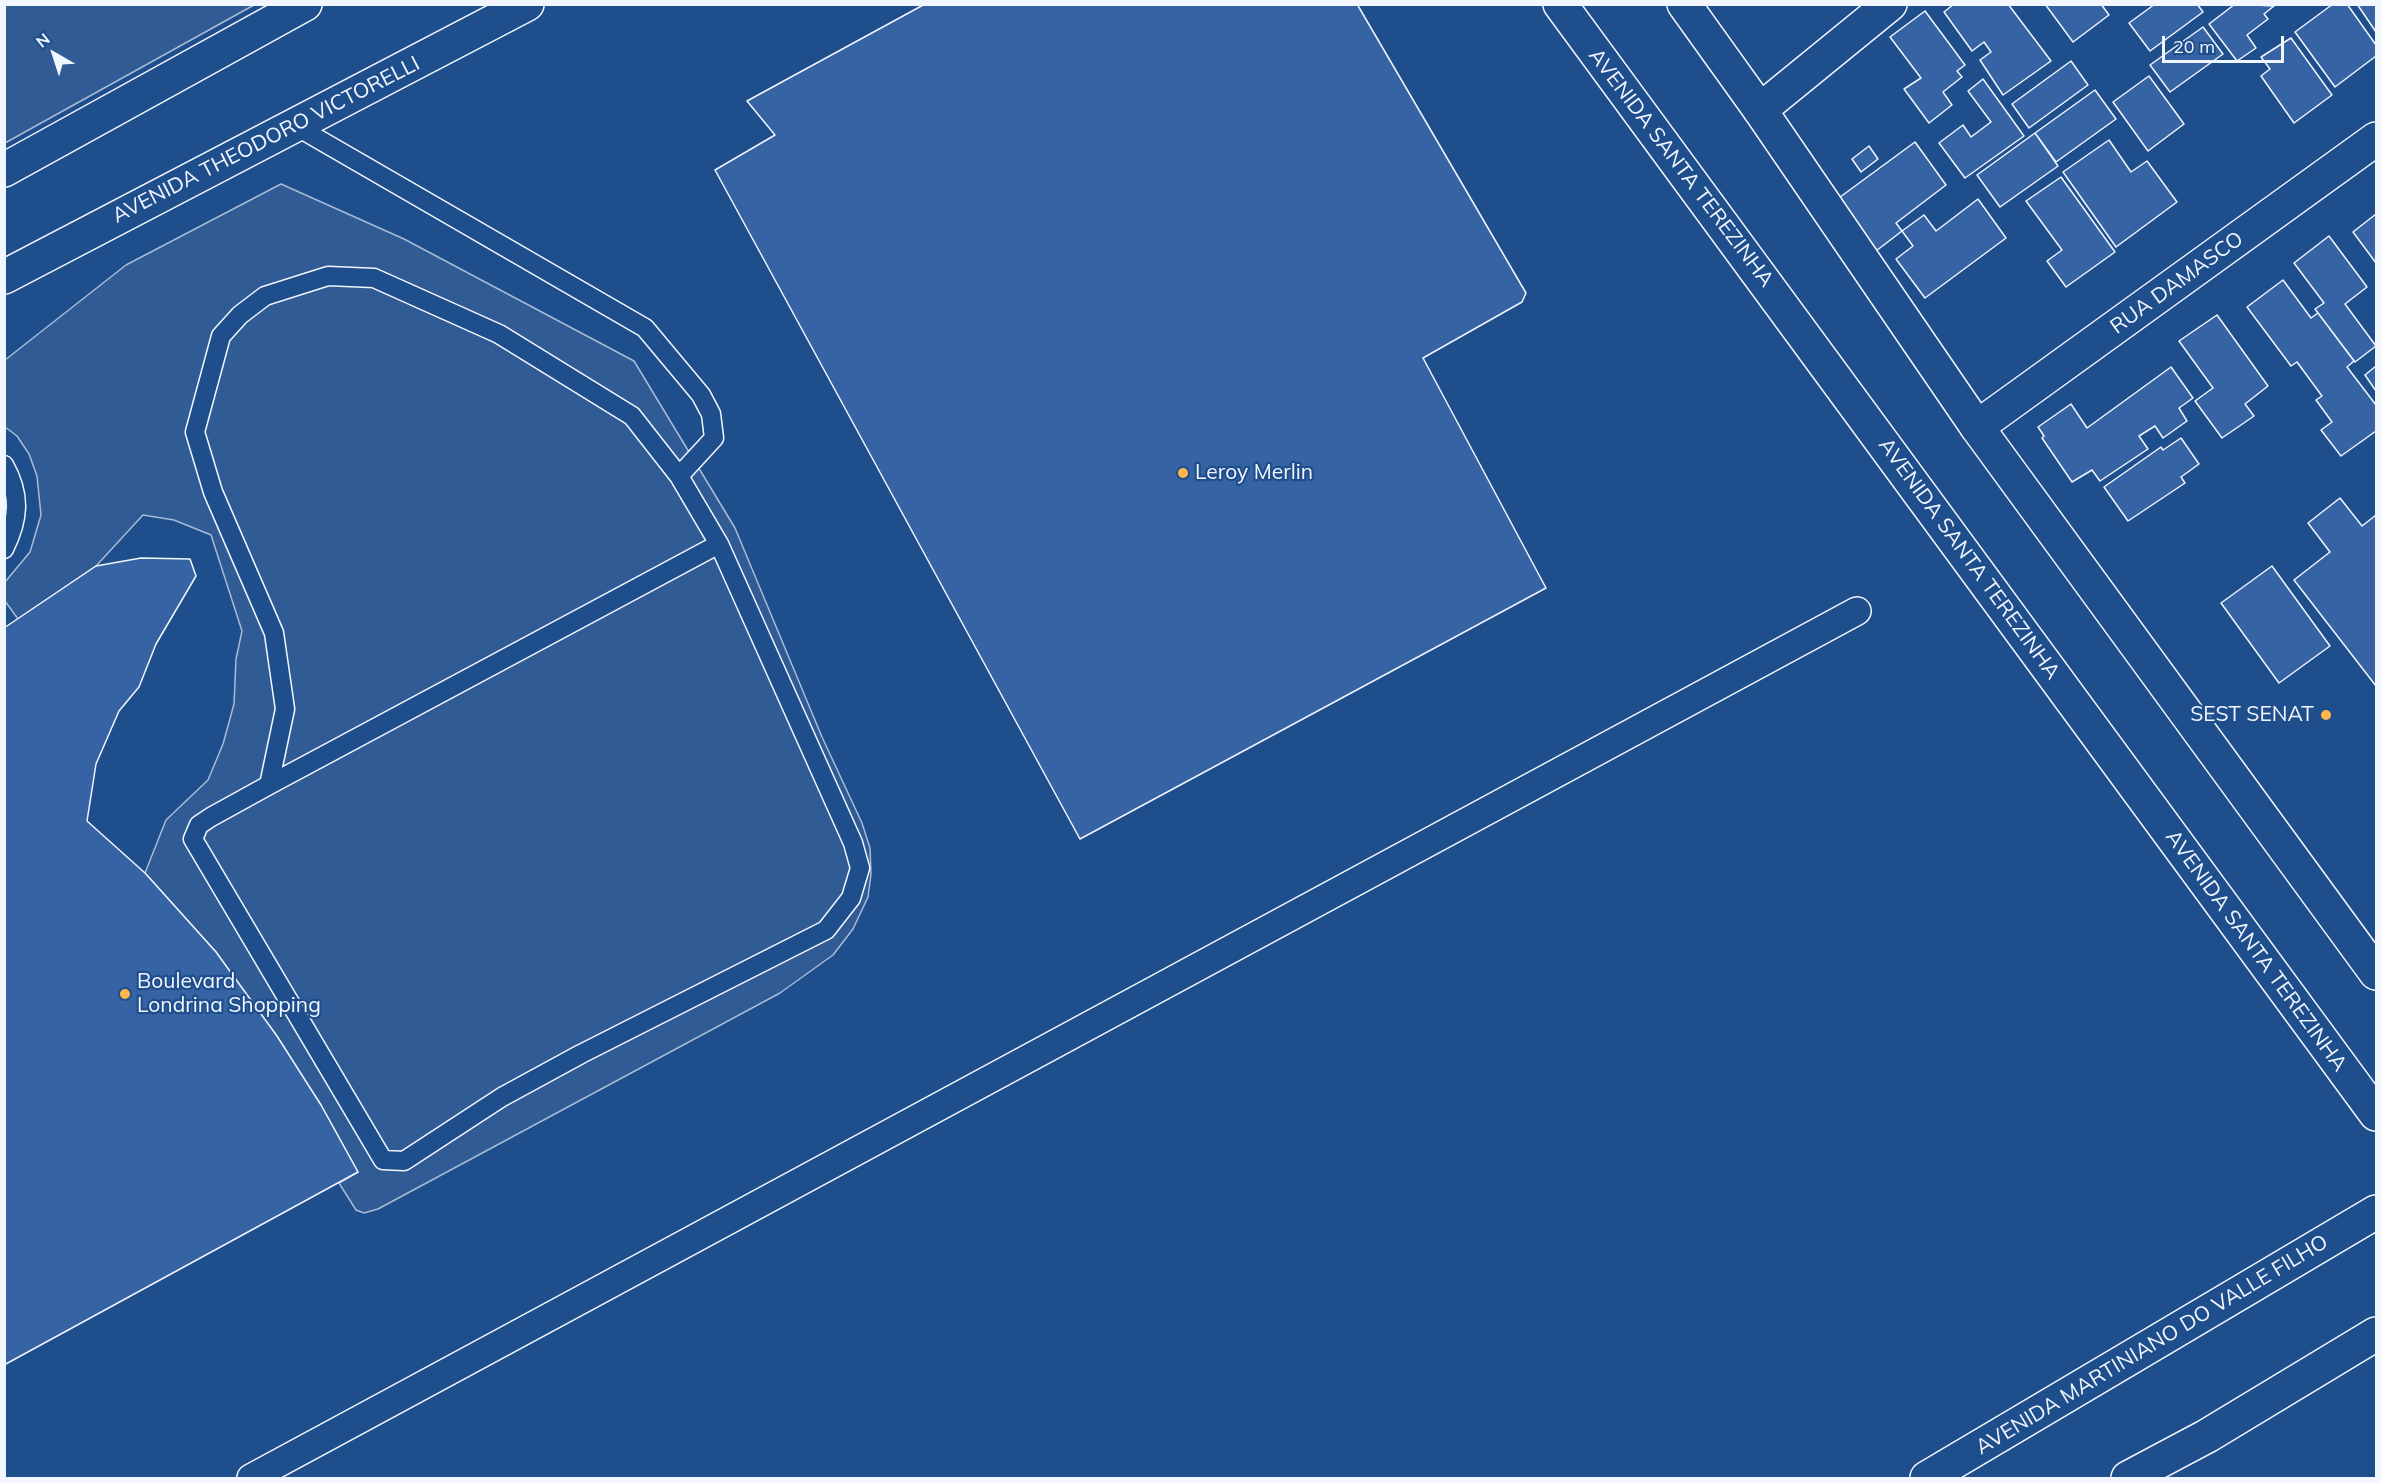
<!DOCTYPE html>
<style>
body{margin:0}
#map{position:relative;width:2381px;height:1483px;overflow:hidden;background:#1f4e8c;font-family:Mulish,sans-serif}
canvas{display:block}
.frame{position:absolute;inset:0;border:6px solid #f2f6ff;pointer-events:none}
.north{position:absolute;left:24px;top:24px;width:60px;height:60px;-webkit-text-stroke:4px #1f4e8c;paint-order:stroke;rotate:321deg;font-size:16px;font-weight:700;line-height:24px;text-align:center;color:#f2f6ff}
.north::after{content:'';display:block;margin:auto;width:21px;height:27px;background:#f2f6ff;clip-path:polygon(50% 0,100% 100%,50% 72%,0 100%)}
.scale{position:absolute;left:2162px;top:36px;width:122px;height:27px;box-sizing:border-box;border:3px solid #f2f6ff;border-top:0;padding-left:8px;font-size:18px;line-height:21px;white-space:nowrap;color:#f2f6ff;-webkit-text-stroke:4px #1f4e8c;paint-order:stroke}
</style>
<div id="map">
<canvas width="2381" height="1483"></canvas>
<div class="frame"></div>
<div class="north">N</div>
<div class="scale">20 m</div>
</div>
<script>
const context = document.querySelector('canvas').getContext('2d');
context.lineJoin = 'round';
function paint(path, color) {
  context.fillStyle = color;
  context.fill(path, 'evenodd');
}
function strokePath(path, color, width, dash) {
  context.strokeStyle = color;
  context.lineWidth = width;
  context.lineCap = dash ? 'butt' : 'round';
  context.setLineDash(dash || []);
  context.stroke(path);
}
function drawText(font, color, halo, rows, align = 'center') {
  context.font = font + ' Mulish,sans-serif';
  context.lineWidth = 4.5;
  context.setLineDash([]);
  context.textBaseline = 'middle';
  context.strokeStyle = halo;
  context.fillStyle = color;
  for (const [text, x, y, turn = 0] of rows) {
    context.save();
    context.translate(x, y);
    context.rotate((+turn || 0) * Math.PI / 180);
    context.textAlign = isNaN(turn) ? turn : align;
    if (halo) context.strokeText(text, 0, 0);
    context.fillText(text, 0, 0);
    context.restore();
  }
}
const built = new Path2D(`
 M5,4H254V5L5,143Z
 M281,184L404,239L634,361L735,528L822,737L862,823L870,848L871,874L868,897L853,929L833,955L780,993L378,1209L364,1213L356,1210L339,1183L358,1172L321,1105L216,952L145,873L166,820L208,780L223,744L234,704L236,659L242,631L211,535L174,520L143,515L96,566L18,619L5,601V582L30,552L41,515L37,476L29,454L17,436L5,427V360L126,265Z`);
paint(built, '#305b95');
strokePath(built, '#a8bbd7', 1.5);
const building = new Path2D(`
 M925,4H1357L1526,293L1522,302L1423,358L1546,588L1080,839L715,170L775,135L747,101Z
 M1954,4H2008L2051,61L2003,95L1980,60L1991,52L1984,42L1972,51L1944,12Z
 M2045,4H2101L2109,15L2073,42Z
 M2155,4H2197L2203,12L2150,51L2129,23Z
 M2235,4L2274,6L2264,14L2268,19L2247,35L2256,48L2237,61L2209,24Z
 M2333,4H2347L2376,45V56L2335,87L2295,32Z
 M2357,4H2376V32Z
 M1925,11L1965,65L1957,71L1962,77L1943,92L1952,105L1929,123L1904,89L1921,78L1890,37Z
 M2203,27L2223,54L2170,92L2150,65Z
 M2291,38L2332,95L2294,123L2261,76L2270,69L2261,57Z
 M2071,61L2088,85L2029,128L2012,104Z
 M2149,76L2184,124L2148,151L2113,102Z
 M1983,79L2024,136L1965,178L1939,143L1963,125L1971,137L1991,122L1968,91Z
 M2095,90L2116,119L2056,162L2035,133Z
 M2035,133L2058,166L2000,207L1977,175Z
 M2109,140L2131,172L2147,161L2177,202L2116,247L2063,172Z
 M1915,142L1946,185L1896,223L1902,231L1876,251L1832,203Z
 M1869,146L1878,159L1861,172L1852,159Z
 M2061,177L2115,252L2066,287L2047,261L2062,250L2026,201Z
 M1978,199L2006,238L1925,298L1896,259L1913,246L1902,231L1924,215L1936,231Z
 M2376,214V263L2353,232Z
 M2329,236L2367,287L2345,304L2376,346L2355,362L2315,309L2324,303L2294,263Z
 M2283,280L2311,318L2318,313L2354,361L2347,367L2376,405V431L2341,456L2321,430L2332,422L2316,400L2322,396L2297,362L2291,366L2247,307Z
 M2217,315L2268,386L2245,404L2254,416L2222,438L2195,401L2213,388L2179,341Z
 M2376,366V391L2365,375Z
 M2171,367L2193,398L2179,408L2187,421L2163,438L2155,426L2139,436L2148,449L2100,481L2092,470L2072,482L2042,438L2044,436L2038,427L2071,404L2087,428Z
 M2181,438L2199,464L2181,477L2185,483L2128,521L2104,487L2161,447L2163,450Z
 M2340,498L2362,526L2376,515V686L2294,580L2330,552L2308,523Z
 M141,558L190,559L196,576L156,644L139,687L119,711L96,764L87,821L145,873L216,952L277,1036L321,1105L358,1172L4,1365V628L96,566Z
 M2272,566L2330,646L2279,683L2221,603Z`);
paint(building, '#3563a3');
strokePath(building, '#f2f6ff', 1.5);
const service = new Path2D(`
 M294,125L645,328L701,395L711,414L714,438L679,476
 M4,465C21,495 19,519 4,549
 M269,785L285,709L274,633L213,492L195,432L221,336L240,315L265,296L328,276L374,278L499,334L632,416L679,476L719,544L853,843L860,868L851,898L826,930L581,1054L502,1097L404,1161L383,1160L193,839L199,825L211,817L269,785L719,544`);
const pedestrian = new Path2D(`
 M251,1478L1857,611`);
const minor = new Path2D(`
 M1760,110L1890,4
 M1977,427L2376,139`);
const tertiary = new Path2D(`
 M1560,4L2376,1114
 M1684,4L1760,110L1977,427L2376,973
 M1927,1478L2376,1212
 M2128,1478L2207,1436L2376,1334`);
const primary = new Path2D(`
 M4,170L305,4
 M4,277L527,4`);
strokePath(service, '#f2f6ff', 21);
strokePath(pedestrian, '#f2f6ff', 30);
strokePath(minor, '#f2f6ff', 36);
strokePath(tertiary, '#f2f6ff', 36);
strokePath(primary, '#f2f6ff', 36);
strokePath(service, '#1f4e8c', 18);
strokePath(pedestrian, '#1f4e8c', 27);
strokePath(minor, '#1f4e8c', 33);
strokePath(tertiary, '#1f4e8c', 33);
strokePath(primary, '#1f4e8c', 33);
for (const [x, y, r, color] of [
 [1183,473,6,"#ffb74d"],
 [2326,715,6,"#ffb74d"],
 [125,994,6,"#ffb74d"]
]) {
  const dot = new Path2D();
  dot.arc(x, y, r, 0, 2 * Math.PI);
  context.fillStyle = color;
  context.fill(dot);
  strokePath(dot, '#1f4e8c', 2);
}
drawText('21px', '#f2f6ff', '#1f4e8c', [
 ["AVENIDA THEODORO VICTORELLI",266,140,-27],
 ["AVENIDA SANTA TEREZINHA",1681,168,53],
 ["RUA DAMASCO",2177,283,-36],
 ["AVENIDA SANTA TEREZINHA",1969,559,54],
 ["AVENIDA SANTA TEREZINHA",2256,951,54],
 ["AVENIDA MARTINIANO DO VALLE FILHO",2152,1345,-31]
]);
drawText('21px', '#f2f6ff', '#1f4e8c', [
 ["Leroy Merlin",1195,473],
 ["SEST SENAT",2314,715,"right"],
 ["Boulevard",137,982],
 ["Londrina Shopping",137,1006]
], 'left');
</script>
